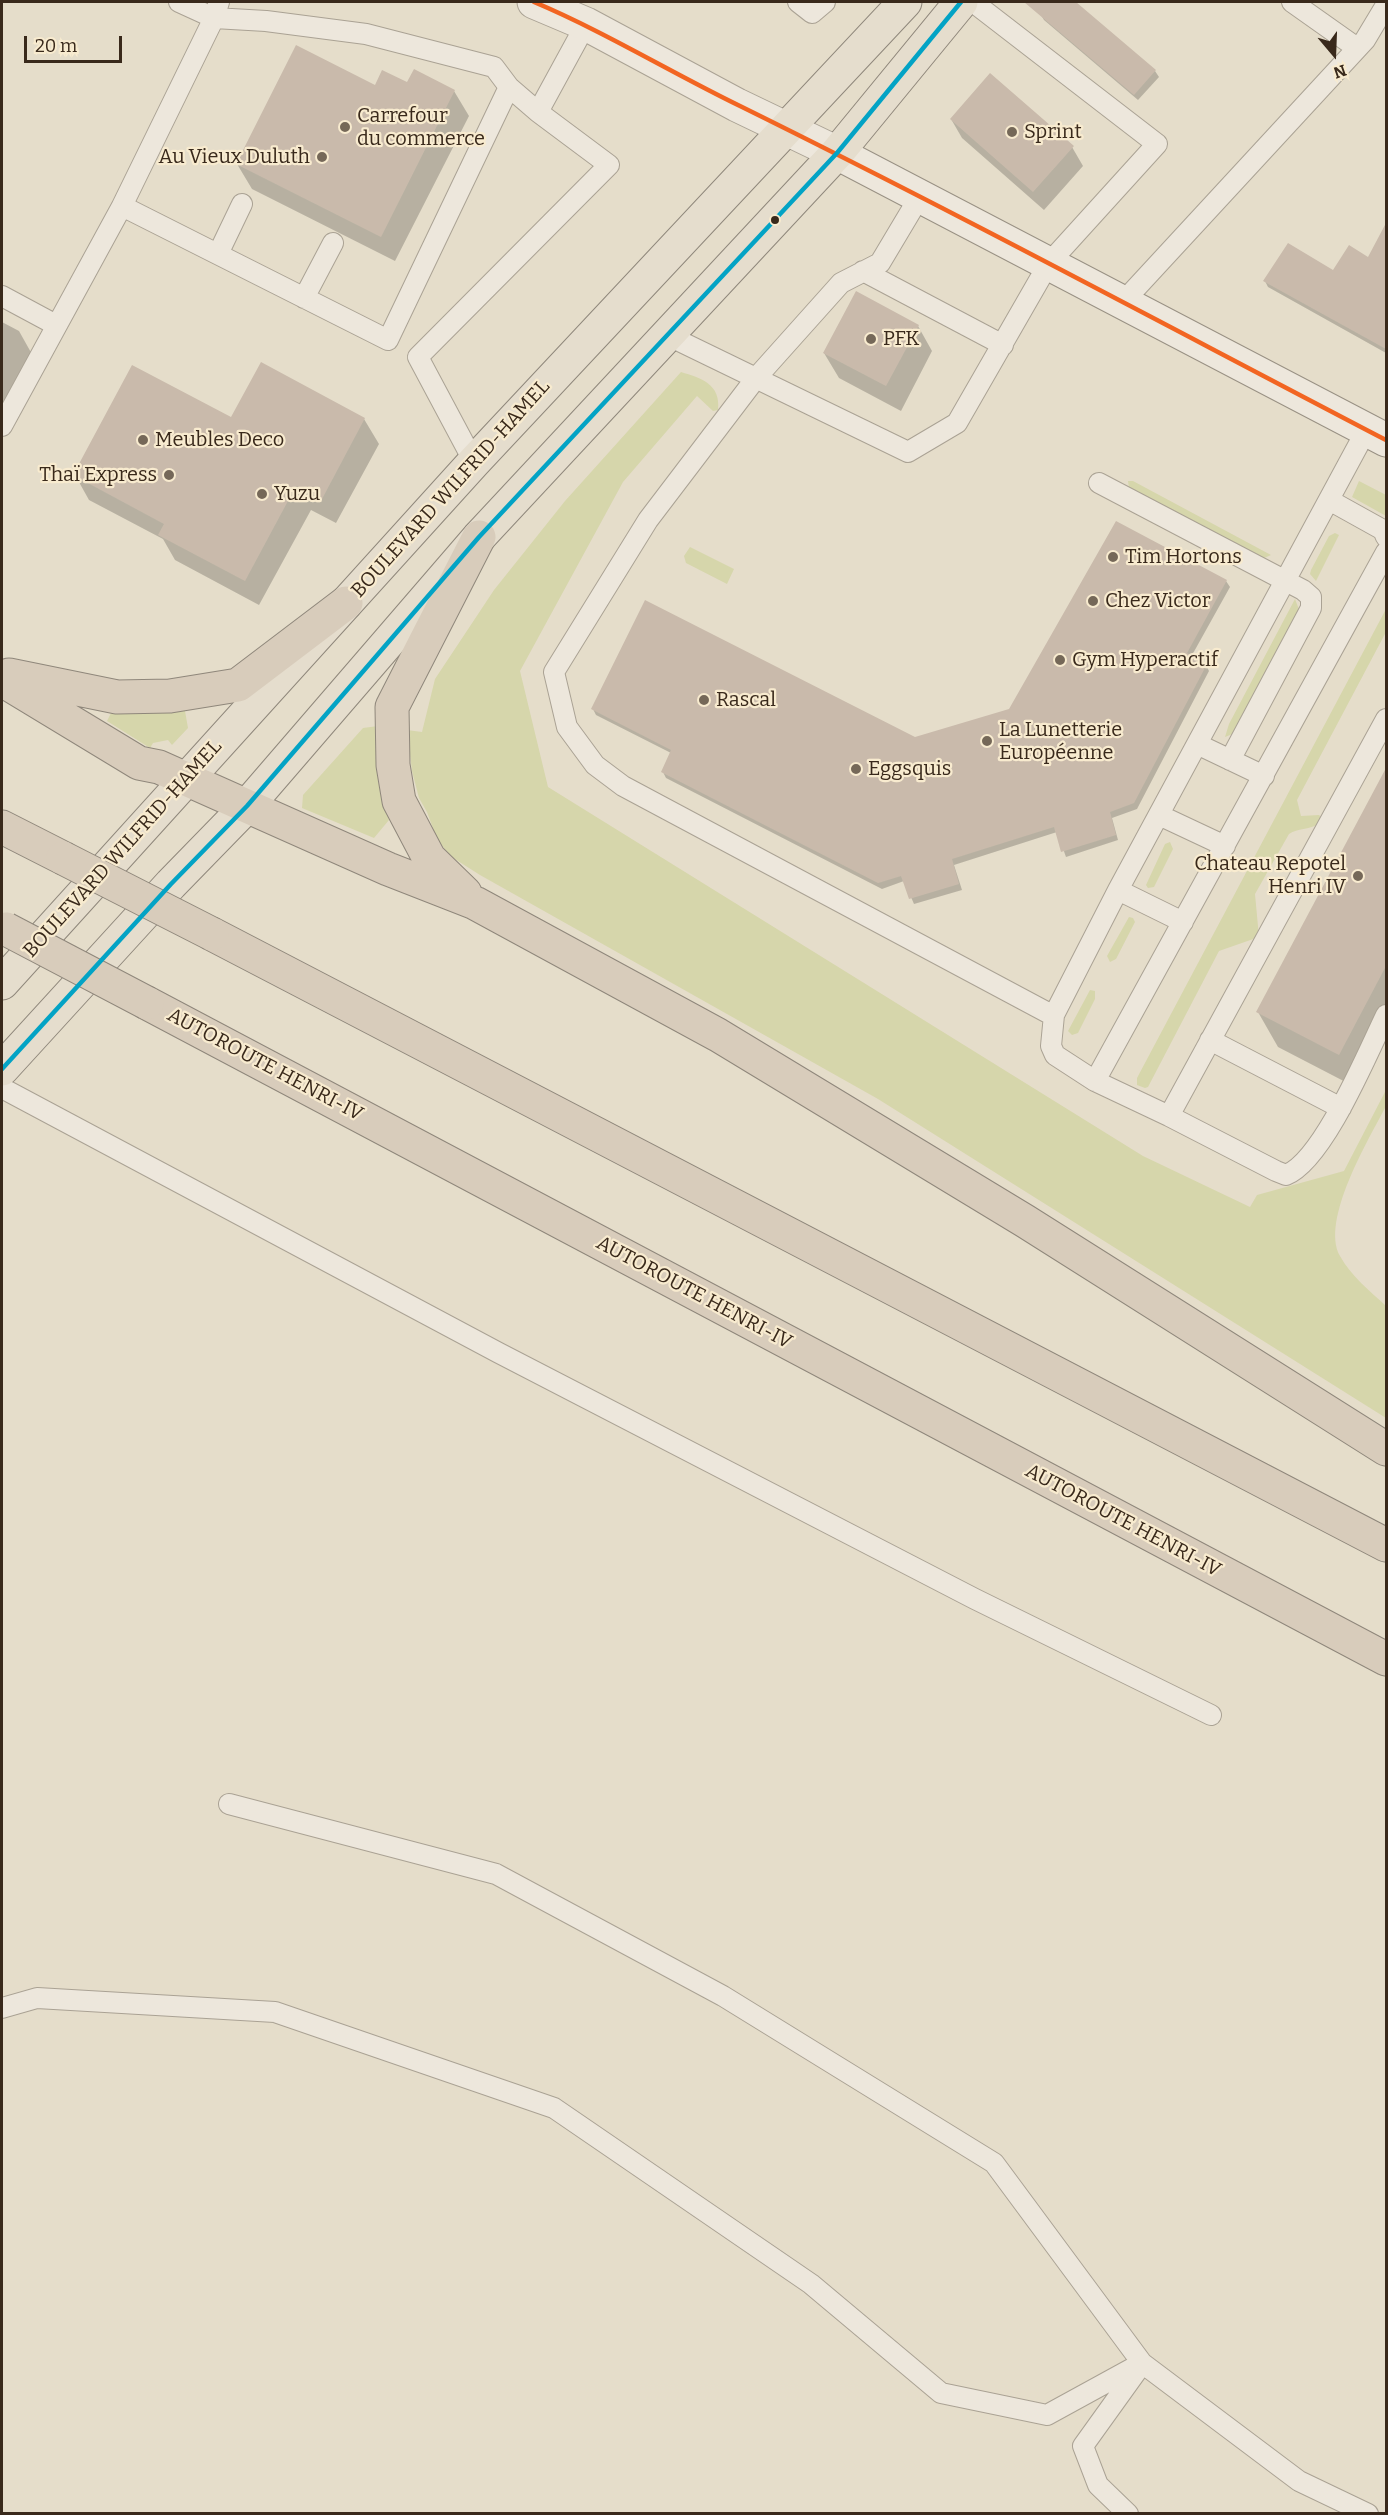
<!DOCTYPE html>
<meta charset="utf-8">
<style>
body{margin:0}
#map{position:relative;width:1388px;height:2515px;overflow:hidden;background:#e5ddca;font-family:Bitter,serif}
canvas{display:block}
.frame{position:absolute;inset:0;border:3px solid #39291b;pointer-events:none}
.north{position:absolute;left:1304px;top:24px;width:60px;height:60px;-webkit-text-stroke:4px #f8ebcf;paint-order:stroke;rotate:161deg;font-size:16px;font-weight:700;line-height:24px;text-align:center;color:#39291b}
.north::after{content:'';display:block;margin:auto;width:21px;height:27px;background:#39291b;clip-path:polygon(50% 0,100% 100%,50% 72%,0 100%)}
.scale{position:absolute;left:24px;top:36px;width:98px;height:27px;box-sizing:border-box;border:3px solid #39291b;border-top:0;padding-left:8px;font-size:18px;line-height:21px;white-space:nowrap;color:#39291b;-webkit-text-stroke:4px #f8ebcf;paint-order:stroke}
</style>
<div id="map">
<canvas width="1388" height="2515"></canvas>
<div class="frame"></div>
<div class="north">N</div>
<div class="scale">20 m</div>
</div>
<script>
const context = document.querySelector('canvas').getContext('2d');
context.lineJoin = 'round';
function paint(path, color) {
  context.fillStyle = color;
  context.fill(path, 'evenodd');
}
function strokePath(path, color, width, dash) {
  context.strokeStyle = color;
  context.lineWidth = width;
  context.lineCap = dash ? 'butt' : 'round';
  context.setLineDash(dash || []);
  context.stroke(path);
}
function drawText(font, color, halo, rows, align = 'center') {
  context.font = font + ' Bitter,serif';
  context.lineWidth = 4.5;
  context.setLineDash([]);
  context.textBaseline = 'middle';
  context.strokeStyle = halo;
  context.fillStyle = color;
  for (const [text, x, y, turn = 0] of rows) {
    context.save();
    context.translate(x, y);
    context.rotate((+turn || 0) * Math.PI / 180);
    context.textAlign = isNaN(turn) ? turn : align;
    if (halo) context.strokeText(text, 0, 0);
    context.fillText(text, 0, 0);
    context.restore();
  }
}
paint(new Path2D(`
 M681,372C701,378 721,384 718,410L713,411L697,396L623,482L520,671L548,787L1143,1156L1250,1207L1257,1195L1344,1171L1386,1090V1106C1369,1139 1320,1220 1340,1256C1350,1275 1371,1292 1386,1306V1418L878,1099L480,875L450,856L437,839L427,812L419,798L412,771L407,730L422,732L435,679L494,590L565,501Z
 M1128,481H1133L1271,555L1262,559L1129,488Z
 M1359,481L1386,495V516L1352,497Z
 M1335,533L1339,535L1316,581L1310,574L1311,570L1329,536Z
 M690,547L734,569L727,584L686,563L684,556Z
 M1295,599L1300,612L1235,733L1225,737L1229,724Z
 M1386,609V632L1297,800L1301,816L1319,815L1321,817L1318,824C1309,830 1298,828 1289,834L1255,894L1259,937L1219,951L1148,1087L1145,1088L1137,1085V1078Z
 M112,711L154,713L185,711L188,728L172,745L168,740L153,743L150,748L107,721Z
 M378,726C373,760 378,788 389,820L374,838L302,808L303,795L363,728Z
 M1170,842L1173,849L1154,887L1148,888L1146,885L1165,844Z
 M1129,917L1133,918L1135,922L1116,959L1110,962L1107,956Z
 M1090,990L1095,991V999L1078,1033L1072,1035L1068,1031Z`), '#d6d6ab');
paint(new Path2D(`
 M1052,2H1074L1155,71L1159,77L1138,100L1044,20L1041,15Z
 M408,84L454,91L469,116L395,261L252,189L237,164L375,87Z
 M951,119L1072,147L1083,166L1044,210L962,138Z
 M1386,226V353L1268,287L1265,281L1333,272L1369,259Z
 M2,322L19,331L33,356L2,417Z
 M918,326L932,351L901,411L839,378L824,353Z
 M231,419H364L379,444L336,523L311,510L259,605L175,560L163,539L89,500L75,475Z
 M1226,581L1230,587L1191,657L1206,665L1209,671L1137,809L1112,818L1118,840L1066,857L1057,832L954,865L962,890L914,904L904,881L882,889L666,778L663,772L671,753L596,715L593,709L915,739L1010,710Z
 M1380,783L1386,787V1038L1359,1089L1278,1047L1258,1012Z`), '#0003');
paint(new Path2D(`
 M1024,2H1076L1156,70L1134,95Z
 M296,45L375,85L382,70L407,82L414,69L455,90L381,237L236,164Z
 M990,73L1074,146L1033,192L950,119Z
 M1386,223V349L1263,281L1288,243L1333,270L1349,245L1368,257Z
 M856,291L919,325L886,386L823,353Z
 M261,362L365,418L322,499L296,486L245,581L158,535L164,524L73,475L132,365L231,417Z
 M1116,521L1227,580L1187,653L1207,664L1134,803L1110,812L1116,835L1061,852L1054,827L952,859L959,884L909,899L901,876L878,883L661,772L671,750L591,709L645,600L915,737L1009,709Z
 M1386,768V966L1339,1055L1256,1012Z`), '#c9baab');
const lane = new Path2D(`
 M179,2L214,18L266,21L366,34L494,67L509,87
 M798,2L812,13L825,2
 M1292,2L1357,48
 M538,112L586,24
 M920,196L880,263L841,283L756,378L648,520L554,672L567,727L595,765L623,786L1052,1015H1054L1118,890L1367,429
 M122,206L214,18L219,2
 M218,254L242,204
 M863,271L1003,345
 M2,296L56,325
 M304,298L333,243
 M1123,302L1365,40L1386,5
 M667,335L908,452L957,423L1049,263L1157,144L973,2
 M2,426L122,206L388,340L509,87L538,112L609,165L418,357L474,462
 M1099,483L1303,590L1311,597V608L1230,760
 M1329,500L1383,530L1386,537
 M1386,719L1169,1116L1276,1171L1286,1175C1323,1161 1368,1052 1386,1015
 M1197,744L1264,776
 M1159,815L1225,846
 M1118,890L1183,922
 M1054,1015L1051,1046L1055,1055L1095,1081
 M1210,1040L1341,1108
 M2,1088L499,1353L975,1599L1211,1715
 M1169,1116L1095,1081L1386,552
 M229,1804L496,1874L723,1996L994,2163L1142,2363L1299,2481L1368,2514
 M2,2008L37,1998L275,2012L554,2108L811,2284L941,2393L1047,2415L1142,2363
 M1128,2514L1098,2485L1083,2446L1139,2368`);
const street = new Path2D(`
 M534,2L586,24L737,105L837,153`);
const secondary = new Path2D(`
 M837,153L1386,440`);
const primary = new Path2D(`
 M2,983L474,462L905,2
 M2,1069L171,884L247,806L479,537L837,153L961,2`);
const highway = new Path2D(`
 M9,675L117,697L170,696L238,685L346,603
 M2,680L139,763L159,767L388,869L475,903L718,1035L1025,1221L1386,1449
 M2,827L63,858
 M465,893L429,858L399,801L393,765L392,707L479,537
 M212,934L1386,1545
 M147,1003L1386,1659`);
strokePath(lane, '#aaa294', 22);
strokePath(street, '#aaa294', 35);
strokePath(secondary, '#999184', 35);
strokePath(primary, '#8f877b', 35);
strokePath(highway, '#8f877b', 35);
strokePath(lane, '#ede7dc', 20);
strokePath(street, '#ede7dc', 33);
strokePath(secondary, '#ede7dc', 33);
strokePath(primary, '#e5ddcd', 33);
strokePath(highway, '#d8ccbb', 33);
const highwayBridge = new Path2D(`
 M63,858L212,934
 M6,929L147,1003`);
strokePath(highwayBridge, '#8f877b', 35, []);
strokePath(highwayBridge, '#d8ccbb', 33);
strokePath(new Path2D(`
 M534,2C605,32 670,72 740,106C957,213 1171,328 1386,440`), '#f26522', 4.5);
strokePath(new Path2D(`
 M2,1069L171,884L247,806L479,537L837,153L961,2`), '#03a3c5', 4.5);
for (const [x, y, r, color] of [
 [345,127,6,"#756858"],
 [1012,132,6,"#756858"],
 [322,157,6,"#756858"],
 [775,220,5,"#39291b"],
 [871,339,6,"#756858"],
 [143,440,6,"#756858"],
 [169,475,6,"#756858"],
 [262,494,6,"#756858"],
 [1113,557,6,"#756858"],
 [1093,601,6,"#756858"],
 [1060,660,6,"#756858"],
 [704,700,6,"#756858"],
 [987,741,6,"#756858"],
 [856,769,6,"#756858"],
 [1358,876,6,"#756858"]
]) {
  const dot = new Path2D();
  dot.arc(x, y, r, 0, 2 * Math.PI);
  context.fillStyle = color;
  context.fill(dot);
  strokePath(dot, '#f8ebcf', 2);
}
drawText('20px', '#39291b', '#f8ebcf', [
 ["Carrefour",357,116],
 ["du commerce",357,139],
 ["Sprint",1024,132],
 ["Au Vieux Duluth",310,157,"right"],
 ["PFK",883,339],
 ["Meubles Deco",155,440],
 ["Thaï Express",157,475,"right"],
 ["Yuzu",274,494],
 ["Tim Hortons",1125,557],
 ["Chez Victor",1105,601],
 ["Gym Hyperactif",1072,660],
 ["Rascal",716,700],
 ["La Lunetterie",999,730],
 ["Européenne",999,753],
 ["Eggsquis",868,769],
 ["Chateau Repotel",1346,864,"right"],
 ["Henri IV",1346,887,"right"]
], 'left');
drawText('20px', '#39291b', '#f8ebcf', [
 ["BOULEVARD WILFRID-HAMEL",451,489,-48],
 ["BOULEVARD WILFRID-HAMEL",123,849,-48],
 ["AUTOROUTE HENRI-IV",265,1065,28],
 ["AUTOROUTE HENRI-IV",694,1293,28],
 ["AUTOROUTE HENRI-IV",1123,1521,28]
]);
</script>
